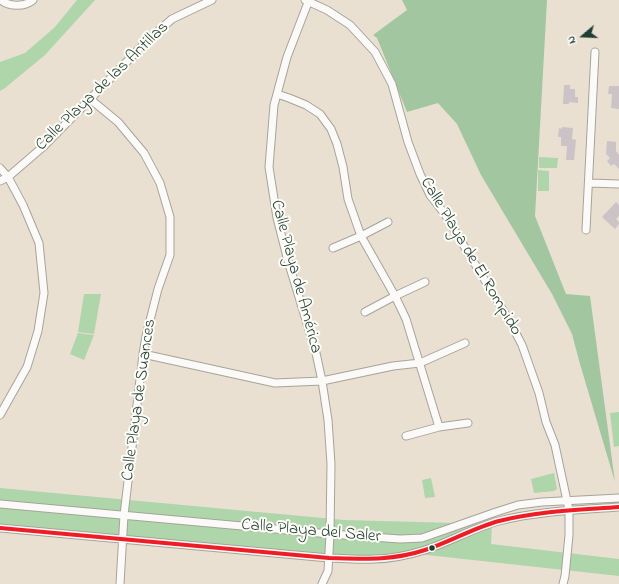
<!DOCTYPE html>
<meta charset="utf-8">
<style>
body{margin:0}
#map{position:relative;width:619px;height:584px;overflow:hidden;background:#e9e0d2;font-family:"Indie Flower",sans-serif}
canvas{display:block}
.north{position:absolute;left:563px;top:16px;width:40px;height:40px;-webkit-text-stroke:3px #fdfcf7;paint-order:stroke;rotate:251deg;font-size:11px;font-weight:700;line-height:16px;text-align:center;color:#1f3d34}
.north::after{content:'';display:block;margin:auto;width:14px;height:18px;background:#1f3d34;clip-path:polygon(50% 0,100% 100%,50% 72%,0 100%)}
</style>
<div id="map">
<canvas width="619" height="584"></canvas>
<div class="north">N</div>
</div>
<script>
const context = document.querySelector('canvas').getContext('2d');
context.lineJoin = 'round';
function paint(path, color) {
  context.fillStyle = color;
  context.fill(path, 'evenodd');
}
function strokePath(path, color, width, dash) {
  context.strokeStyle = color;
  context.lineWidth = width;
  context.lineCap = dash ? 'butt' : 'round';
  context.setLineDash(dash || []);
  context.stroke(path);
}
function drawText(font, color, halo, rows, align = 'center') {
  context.font = font + ' "Indie Flower",sans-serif';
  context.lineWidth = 4;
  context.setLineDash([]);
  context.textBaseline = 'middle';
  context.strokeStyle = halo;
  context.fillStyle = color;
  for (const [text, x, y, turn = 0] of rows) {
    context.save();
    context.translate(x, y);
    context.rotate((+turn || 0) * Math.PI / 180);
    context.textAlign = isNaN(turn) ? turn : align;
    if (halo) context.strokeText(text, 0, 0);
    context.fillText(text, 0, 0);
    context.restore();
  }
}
paint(new Path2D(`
 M77,0H95L45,55L5,88L0,91V62L25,53L55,27Z
 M539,157L558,158L557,168H539Z
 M538,170L549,171V191H538Z
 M84,294H101L94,334L78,332Z
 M78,333L94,335L84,360L70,354Z
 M619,412V446L614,447L610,413Z
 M554,473L557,489L554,491L534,493L531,479Z
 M431,478L435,497L425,498L422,480Z
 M0,488L344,520L492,524L491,544L619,559V576L418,554L381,559L0,530Z`), '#afd5ab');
paint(new Path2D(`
 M402,0H547L535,216L566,294L590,296L615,482L580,364L572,334L552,294L481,175L457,124L438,103L407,112L377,38L373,35L407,10Z`), '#a2c6a0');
paint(new Path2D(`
 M564,85H570V89H575V97H578V103L569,102V104H563Z
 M609,86H619V109L611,108L612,94H608Z
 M562,127L573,128L572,139L576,140L574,160H566L567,146H561V137H558L559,128L561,129Z
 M607,141L616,142V151L619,155V169L614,164L611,166L607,161L610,158L606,154Z
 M616,202L619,205V216L616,219L619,222V224L615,229L602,217Z`), '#cbc3c5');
const street = new Path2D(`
 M1,0C9,7 25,7 33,0
 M305,0L327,10L350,25L375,52L392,84L408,142L420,174L430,195L444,213L509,320L522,345L539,393L546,422L555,445L569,510V535L565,576L563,584
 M309,0L287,57L277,94L274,105L269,167L277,218L288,261L316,353L322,381L328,420L331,464L330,534L328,571L322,584
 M277,94L289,98L306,105L320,114L331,129L337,144L343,167L348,199L361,236L395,296L406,319L439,427
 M90,99L118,122L144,153L160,183L170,217V255L158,289L146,336L143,354L124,515L120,584
 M0,168L8,177L23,205L39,243L44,293L38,331L27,367L0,415
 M0,181L8,177L44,146L147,41L172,19L212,0
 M589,183L619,184
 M586,230L595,52
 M333,248L361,236L388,222
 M365,312L395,296L425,282
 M143,354L275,383L322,381L393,366L420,363L465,343
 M406,436L439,427L468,423
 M0,504L330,534L400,539L422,538L496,512L518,505L542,502L619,498
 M0,528L329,558C344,558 359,560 374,559C391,559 409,555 425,550C450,542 473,528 499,521C538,511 579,510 619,507`);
strokePath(street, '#a5a49a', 9);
strokePath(street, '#fcfaf8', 7);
strokePath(new Path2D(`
 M0,528L329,558C364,559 391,561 425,550C450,542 473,528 499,521C538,511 579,510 619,507`), '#ee1c25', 4);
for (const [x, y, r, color] of [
 [432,548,3.5,"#1f3d34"]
]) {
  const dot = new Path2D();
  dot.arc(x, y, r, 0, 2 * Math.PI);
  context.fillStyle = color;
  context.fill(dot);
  strokePath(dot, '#fdfcf7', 1.5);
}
drawText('17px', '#1f3d34', '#fdfcf7', [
 ["Calle Playa de las Antillas",103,87,-44],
 ["Calle Playa de El Rompido",470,257,59],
 ["Calle Playa de América",295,277,75],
 ["Calle Playa de Suances",140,400,-82],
 ["Calle Playa del Saler",311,532,5]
]);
</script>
